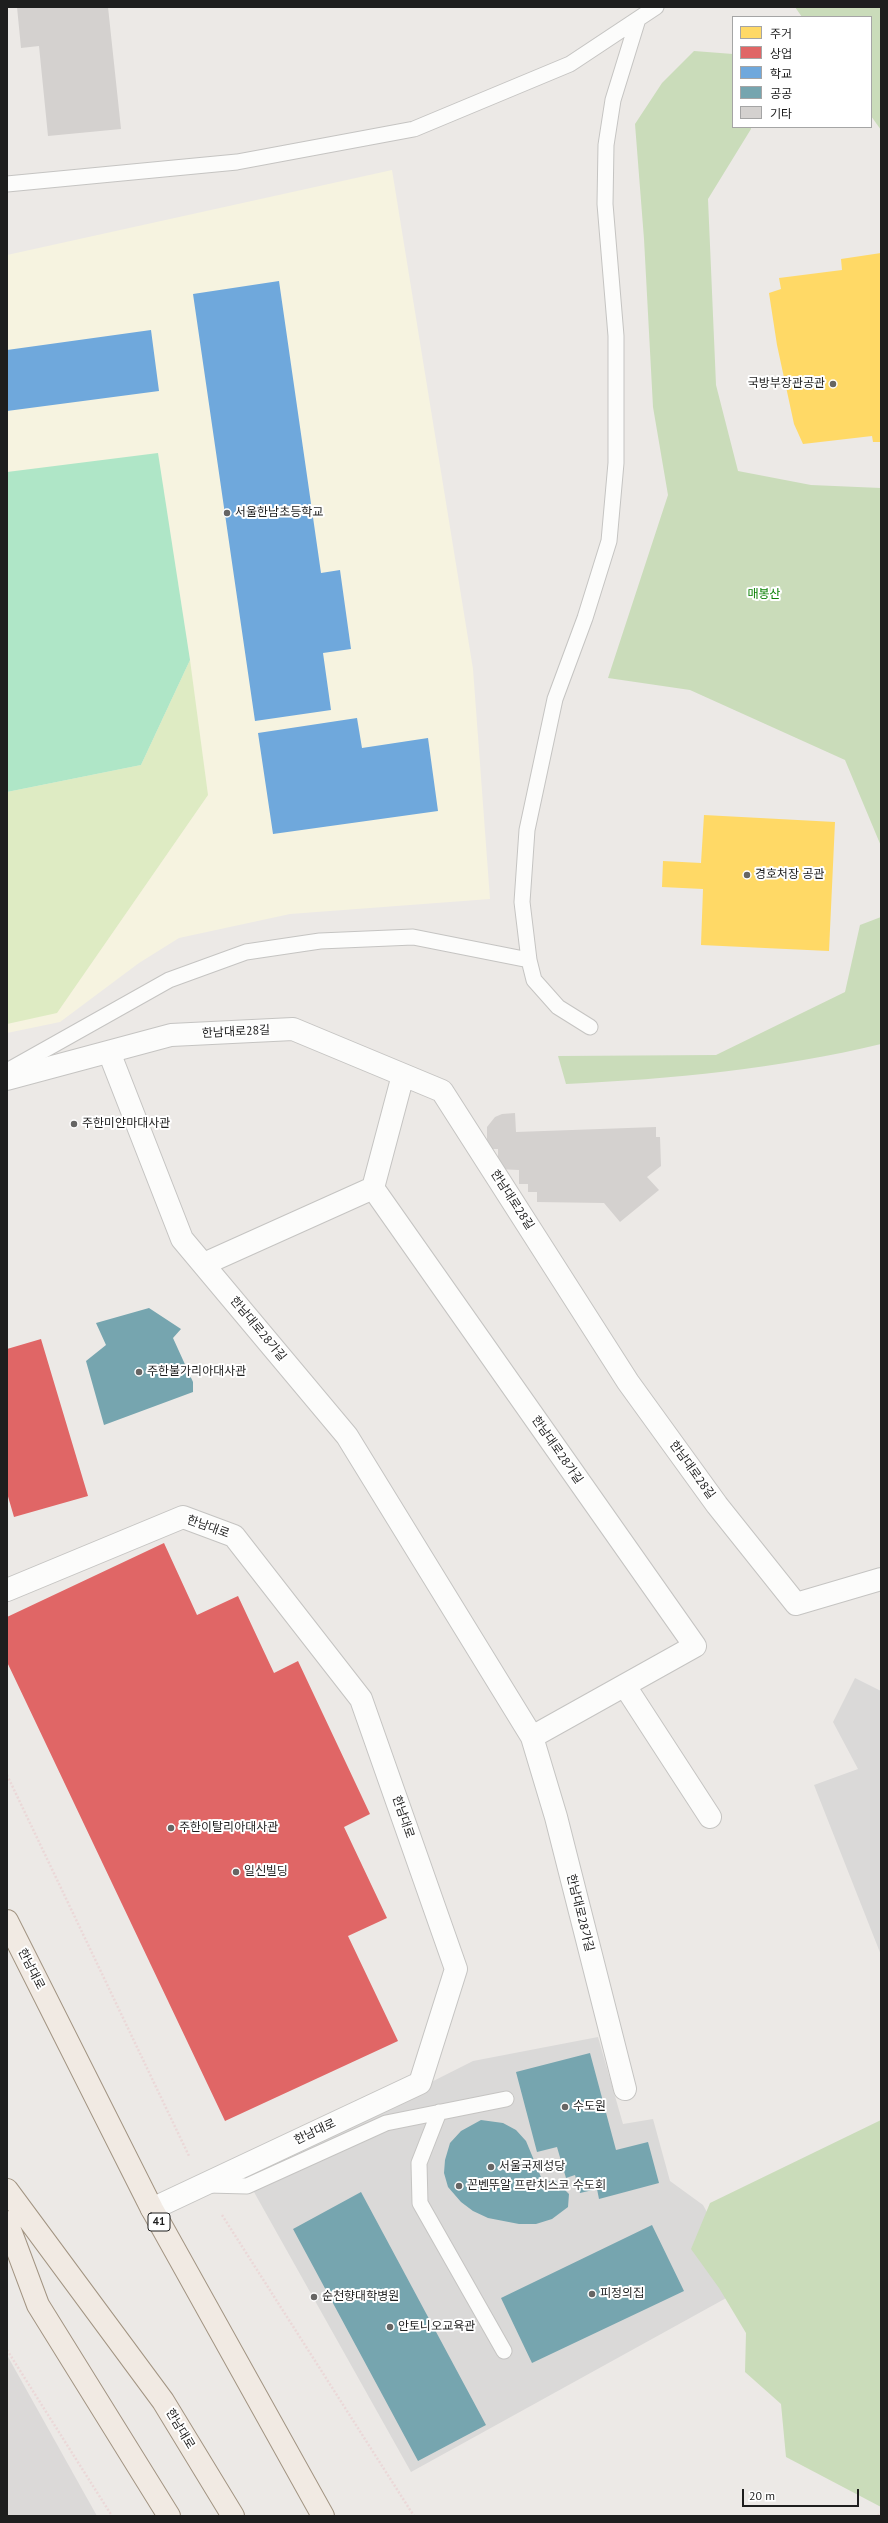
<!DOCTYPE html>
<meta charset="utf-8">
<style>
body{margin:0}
#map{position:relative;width:888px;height:2523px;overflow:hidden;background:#ece9e6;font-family:"PT Sans","Noto Sans KR",sans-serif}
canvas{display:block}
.frame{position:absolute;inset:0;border:8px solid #1e1e1e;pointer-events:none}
.legend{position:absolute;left:732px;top:16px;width:140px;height:112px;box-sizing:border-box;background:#fff;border:1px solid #a5a5a5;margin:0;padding:5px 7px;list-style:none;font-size:12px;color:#1e1e1e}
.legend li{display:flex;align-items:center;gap:8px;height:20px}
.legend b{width:20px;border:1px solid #a5a5a5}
.scale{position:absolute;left:742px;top:2489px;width:117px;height:18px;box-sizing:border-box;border:2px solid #1e1e1e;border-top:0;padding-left:5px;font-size:12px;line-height:14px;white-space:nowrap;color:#1e1e1e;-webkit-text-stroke:3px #fff;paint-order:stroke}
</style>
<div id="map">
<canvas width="888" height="2523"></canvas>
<div class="frame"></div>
<ul class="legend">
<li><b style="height:11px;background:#ffd966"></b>주거</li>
<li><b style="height:11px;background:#e06666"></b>상업</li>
<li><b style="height:11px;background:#6fa8dc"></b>학교</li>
<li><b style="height:11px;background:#76a5af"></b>공공</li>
<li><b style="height:11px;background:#d4d1cf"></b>기타</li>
</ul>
<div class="scale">20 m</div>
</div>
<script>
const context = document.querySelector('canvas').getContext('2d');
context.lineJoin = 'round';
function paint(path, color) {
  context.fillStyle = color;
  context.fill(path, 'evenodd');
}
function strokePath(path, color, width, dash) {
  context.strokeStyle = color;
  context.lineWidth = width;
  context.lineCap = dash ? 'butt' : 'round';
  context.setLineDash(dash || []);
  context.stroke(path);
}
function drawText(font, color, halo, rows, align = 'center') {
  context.font = font + ' "PT Sans","Noto Sans KR",sans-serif';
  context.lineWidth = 4;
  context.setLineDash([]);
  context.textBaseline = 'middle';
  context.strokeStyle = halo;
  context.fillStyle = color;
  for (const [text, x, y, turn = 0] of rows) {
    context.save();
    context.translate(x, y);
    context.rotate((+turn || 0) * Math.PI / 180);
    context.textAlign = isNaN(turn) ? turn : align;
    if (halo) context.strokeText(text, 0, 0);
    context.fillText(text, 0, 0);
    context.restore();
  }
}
paint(new Path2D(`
 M7,2355L97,2516H7Z`), '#dbd9d8');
paint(new Path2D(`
 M392,170L473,669L490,899L290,914L179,938L139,963L60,1022L7,1033V255Z`), '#f6f3e0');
paint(new Path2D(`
 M855,1678L881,1691V1955L814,1785L858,1769L833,1722Z
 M598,2037L623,2124L653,2119L670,2181L703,2205L748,2286L411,2472L245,2176L473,2061Z`), '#dad9d8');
paint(new Path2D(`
 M190,660L208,795L57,1013L7,1024V792L141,765Z`), '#deebc3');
paint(new Path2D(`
 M795,7H881V130L871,116V17H802Z
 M694,51L733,54V127H751V129L708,199L716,385L738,471L811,485L881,488V846L845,760L690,690L608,678L668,495L653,407L644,239L635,124L662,83Z
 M881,917V1044C778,1069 672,1079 566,1084L558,1056L716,1055L845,992L860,925Z
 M881,2120V2507L786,2457L781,2404L745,2372L746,2333L719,2288L691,2249L710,2203Z`), '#cadcba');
paint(new Path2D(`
 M158,453L190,660L141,765L7,792V472Z`), '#afe6c7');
paint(new Path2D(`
 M881,253V442H873L872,436L803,444L794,424L777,345L769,293L781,289L779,278L842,270L841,259Z
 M704,815L835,822L829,951L701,945L703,889L662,887L663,861L701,863Z`), '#ffd966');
paint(new Path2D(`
 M41,1339L88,1496L14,1517L7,1493V1349Z
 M164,1543L197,1615L238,1596L274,1673L298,1661L370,1814L344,1827L387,1918L348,1936L398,2041L225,2121L7,1662V1617Z`), '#e06666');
paint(new Path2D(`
 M279,281L321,573L340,570L351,649L323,653L331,710L255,721L193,294Z
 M151,330L159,391L7,411V350Z
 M357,718L362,748L428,738L438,811L273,834L258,733Z`), '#6fa8dc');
paint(new Path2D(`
 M149,1308L181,1329L173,1338L193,1382V1392L104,1425L86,1361L106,1345L96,1323Z
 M590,2053L616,2150L648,2142L659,2183L599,2199L597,2189L580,2193L575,2175L566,2178L557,2147L537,2152L516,2072Z
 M481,2120L503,2123L516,2130L526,2141L543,2182L555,2180L569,2194L568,2207L552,2219L536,2224H519L488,2218L473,2211L461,2202L448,2187L444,2173L445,2160L450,2143L461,2131Z
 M361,2192L486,2425L418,2461L293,2229Z
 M652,2225L684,2291L532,2363L501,2298Z`), '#76a5af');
paint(new Path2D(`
 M17,7H108L121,129L48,136L39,46L21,48Z
 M515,1113L516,1132L656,1127V1137H660L661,1166L647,1177L659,1190L620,1222L604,1203L537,1202V1192H528V1184H519V1170L498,1169V1149H490L487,1142V1127L495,1117L502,1114Z`), '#d4d1cf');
const service = new Path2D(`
 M7,184L237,162L414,129L570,64L656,7
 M590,1027L558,1007L534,980L529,960L522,902L527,830L555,699L585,618L609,541L616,463V336L605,204L606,145L613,100L638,19
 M7,1071L169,980L246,952L320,941L413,937L529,960
 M439,2112L419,2163L420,2203L504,2351
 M208,2185L247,2186L386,2123L506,2099`);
const minor = new Path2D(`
 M109,1052L182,1239L347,1436L532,1737L556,1817L625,2089
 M7,1079L171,1035L293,1029L442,1091L628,1382L717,1505L796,1604L881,1579
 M373,1188L695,1646L532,1737
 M204,1264L373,1188L403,1075
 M7,1590L183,1517L234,1536L361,1699L456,1969L420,2083L152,2209
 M625,1686L710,1817`);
const primary = new Path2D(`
 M7,1921L152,2209L323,2516
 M7,2190L163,2401L233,2516
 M7,2222L38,2305L169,2516`);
strokePath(service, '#c5c4c2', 17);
strokePath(minor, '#c5c4c2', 24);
strokePath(primary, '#a29482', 24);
strokePath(new Path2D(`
 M7,1775L189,2156
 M222,2215L414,2516
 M7,2350L112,2516
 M878,2516L881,2512`), '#ebd8d8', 2.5, [2, 2]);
strokePath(service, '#fcfcfb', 15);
strokePath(minor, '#fcfcfb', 22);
strokePath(primary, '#f1eae3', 22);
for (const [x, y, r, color] of [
 [833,384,4,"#666564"],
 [227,513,4,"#666564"],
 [747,875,4,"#666564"],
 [74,1124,4,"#666564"],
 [139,1372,4,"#666564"],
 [171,1828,4,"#666564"],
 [236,1872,4,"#666564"],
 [565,2107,4,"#666564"],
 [491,2167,4,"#666564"],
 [459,2186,4,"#666564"],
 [592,2294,4,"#666564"],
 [314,2297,4,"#666564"],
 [390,2327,4,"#666564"]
]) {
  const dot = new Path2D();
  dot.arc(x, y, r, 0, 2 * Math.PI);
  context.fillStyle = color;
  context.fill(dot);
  strokePath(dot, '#fff', 1.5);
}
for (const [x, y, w] of [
 [159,2222,22]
]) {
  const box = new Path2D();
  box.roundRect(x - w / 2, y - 9, w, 18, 3);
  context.fillStyle = '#fff';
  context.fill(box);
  strokePath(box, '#1e1e1e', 1);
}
drawText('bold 11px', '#1e1e1e', null, [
 ["41",159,2222]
]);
drawText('12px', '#1e1e1e', '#fff', [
 ["국방부장관공관",825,384,"right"],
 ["서울한남초등학교",235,513],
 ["경호처장 공관",755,875],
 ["주한미얀마대사관",82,1124],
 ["주한불가리아대사관",147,1372],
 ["주한이탈리아대사관",179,1828],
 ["일신빌딩",244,1872],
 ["수도원",573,2107],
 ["서울국제성당",499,2167],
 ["꼰벤뚜알 프란치스코 수도회",467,2186],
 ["피정의집",600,2294],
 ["순천향대학병원",322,2297],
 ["안토니오교육관",398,2327]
], 'left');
drawText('12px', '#0c8206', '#fff', [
 ["매봉산",764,595]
]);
drawText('12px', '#1e1e1e', '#fff', [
 ["한남대로28길",236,1032,-3],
 ["한남대로28길",512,1200,57],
 ["한남대로28가길",258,1329,50],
 ["한남대로28가길",557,1450,55],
 ["한남대로28길",692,1470,54],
 ["한남대로",208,1527,20],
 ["한남대로",403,1817,71],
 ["한남대로28가길",580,1913,76],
 ["한남대로",31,1969,63],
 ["한남대로",315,2132,-25],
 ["한남대로",180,2429,59]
]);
</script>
